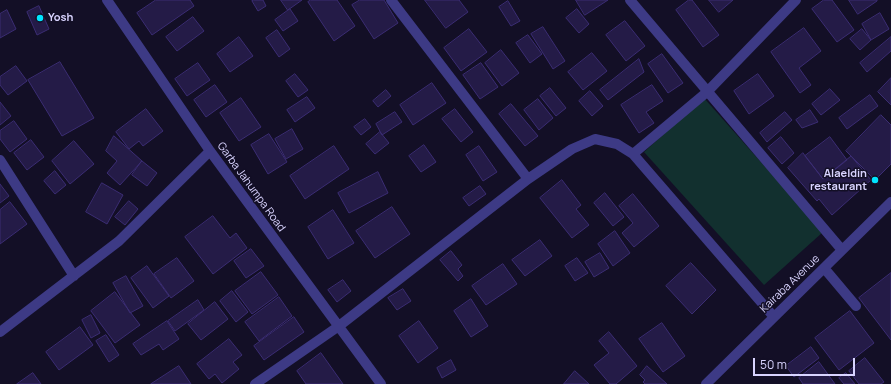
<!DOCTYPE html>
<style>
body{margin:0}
#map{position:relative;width:891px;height:384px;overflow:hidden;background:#130f26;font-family:Manrope,sans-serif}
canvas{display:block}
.scale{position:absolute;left:753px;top:358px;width:102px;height:18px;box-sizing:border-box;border:2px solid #d9d4ff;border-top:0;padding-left:5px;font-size:12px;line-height:14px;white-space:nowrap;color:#d9d4ff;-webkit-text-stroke:3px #130f26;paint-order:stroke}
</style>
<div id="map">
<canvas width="891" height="384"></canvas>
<div class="scale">50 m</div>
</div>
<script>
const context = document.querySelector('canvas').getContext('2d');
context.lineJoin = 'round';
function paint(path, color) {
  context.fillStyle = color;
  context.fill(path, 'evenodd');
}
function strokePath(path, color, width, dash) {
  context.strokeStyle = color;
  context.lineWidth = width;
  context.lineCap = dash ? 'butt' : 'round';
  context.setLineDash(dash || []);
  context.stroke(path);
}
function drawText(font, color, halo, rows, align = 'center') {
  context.font = font + ' Manrope,sans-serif';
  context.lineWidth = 3;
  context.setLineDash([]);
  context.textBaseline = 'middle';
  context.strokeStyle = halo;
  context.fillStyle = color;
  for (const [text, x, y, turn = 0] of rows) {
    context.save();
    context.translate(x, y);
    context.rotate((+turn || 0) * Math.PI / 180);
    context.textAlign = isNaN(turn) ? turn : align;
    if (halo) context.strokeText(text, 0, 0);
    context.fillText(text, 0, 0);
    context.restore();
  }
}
paint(new Path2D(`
 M704,98L823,232L764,285L644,152Z`), '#12302f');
const building = new Path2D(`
 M156,0H190L194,6L152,35L137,13Z
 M254,0H263L266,6L258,11L252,1Z
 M281,0H302L288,10Z
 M311,0H337L355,26L334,41L308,2Z
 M360,0H384L398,23L374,39L352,5Z
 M425,0H459L468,12L446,28Z
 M576,0H608L585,15Z
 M689,0H692L719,35L703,47L676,10Z
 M709,0H733L719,12Z
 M824,0H832L854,30L837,42L812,9Z
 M849,0H877V1L858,14Z
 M508,1L520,21L511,26L499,7Z
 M39,6L49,29L37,35L27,12Z
 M290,9L298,21L283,31L275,20Z
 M577,9L589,24L579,33L566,18Z
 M7,10L16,29L0,38V14Z
 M880,13L889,29L871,40L862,24Z
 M193,17L204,31L177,51L166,37Z
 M625,21L645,46L626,61L606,35Z
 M543,27L565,61L553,69L531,34Z
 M804,28L821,51L799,68L811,85L800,93L771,52Z
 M469,29L487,52L461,71L444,48Z
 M862,29L871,40L860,50L850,39Z
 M277,30L290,49L279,57L266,38Z
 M528,35L542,54L530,63L516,43Z
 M239,37L253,56L230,72L217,54Z
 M891,37V51L867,72L860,63Z
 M501,50L519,73L502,86L485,63Z
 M592,53L607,71L583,90L568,72Z
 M662,54L683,83L668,93L648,64Z
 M639,59L644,72L608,100L600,90Z
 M60,62L94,118L62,136L28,80Z
 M198,63L210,80L187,96L175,79Z
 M481,63L498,87L480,99L463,75Z
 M16,66L27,81L8,95L0,85V77Z
 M295,74L308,90L298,97L286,81Z
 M758,74L774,96L749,114L734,91Z
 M891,78V105L878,92Z
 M432,83L446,103L413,125L400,105Z
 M215,85L227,102L206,117L194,100Z
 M652,85L663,101L646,112L654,123L639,133L621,105Z
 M550,88L566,108L556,116L540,96Z
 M830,89L840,100L821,115L812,104Z
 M386,90L391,96L378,107L373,101Z
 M590,91L603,106L592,116L579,101Z
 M870,95L878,106L847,129L839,118Z
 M307,97L315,108L295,122L287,110Z
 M241,98L261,127L239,141L220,113Z
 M538,99L553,118L539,130L524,110Z
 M0,102L11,116L0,125Z
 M511,104L538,136L525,146L499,114Z
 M146,109L163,131L143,146L139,141L129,149L116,132Z
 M455,109L473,132L461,142L442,119Z
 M810,110L818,122L802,128L796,120Z
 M395,112L402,122L382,135L376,124Z
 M785,112L792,120L767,142L760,133Z
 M881,115L891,125V164L875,180L846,151Z
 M365,119L371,127L361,135L354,127Z
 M14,121L27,139L10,152L0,139V131Z
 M292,129L303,149L286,159L275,139Z
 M380,132L389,143L375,154L366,144Z
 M269,134L287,162L268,174L251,145Z
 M114,136L142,161L120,185L107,173L117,161L106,151Z
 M781,137L794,153L782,164L768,148Z
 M830,137L847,160L823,179L805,156Z
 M31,140L44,157L27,170L14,153Z
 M74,141L94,164L70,184L52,161Z
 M424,145L436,162L421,172L409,156Z
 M334,146L349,169L305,199L290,176Z
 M479,146L497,172L483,181L466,155Z
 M803,153L823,179L851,156L871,180L832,215L819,199L817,201L788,168Z
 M142,161L157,173L147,186L132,175Z
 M55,171L66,185L55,194L44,181Z
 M378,172L388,193L349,213L338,193Z
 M562,180L581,205L576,209L589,225L572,238L540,198Z
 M102,183L123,195L107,224L86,212Z
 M0,184L9,196L0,203Z
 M480,186L486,194L469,206L463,198Z
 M605,193L624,217L613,226L594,203Z
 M633,194L659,226L634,247L622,233L633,223L619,206Z
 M129,201L138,209L125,225L115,217Z
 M10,202L27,224L0,244V210Z
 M392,207L410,234L375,258L356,231Z
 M333,210L354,243L328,259L308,227Z
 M213,216L230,238L236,233L247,248L213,274L185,237Z
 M615,231L630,253L613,266L598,244Z
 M540,240L552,256L525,276L512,260Z
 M251,249L264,266L246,278L234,261Z
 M451,251L462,265L458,269L463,276L458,281L440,260Z
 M600,253L609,268L594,277L585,262Z
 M177,258L194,281L171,298L154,274Z
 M577,258L588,273L575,281L565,266Z
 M691,263L716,290L692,314L666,286Z
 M503,264L517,284L486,305L472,286Z
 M147,266L169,296L153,308L131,278Z
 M261,272L278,295L252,314L235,291Z
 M891,273V340L859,298Z
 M126,276L143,306L130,313L113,283Z
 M343,280L351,291L337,302L328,290Z
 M403,289L411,301L397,310L388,298Z
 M232,291L248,312L236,322L220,301Z
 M115,292L140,325L115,343L91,311Z
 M279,297L292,316L259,341L245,322Z
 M471,299L488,326L471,337L454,311Z
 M198,300L204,310L175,331L168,321Z
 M215,302L228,319L201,340L188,324Z
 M850,311L874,343L839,370L815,338Z
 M91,315L100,333L91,338L82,320Z
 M294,317L304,332L264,360L254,346Z
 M167,321L179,339L163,350L159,344L141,355L133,344Z
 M419,321L438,348L418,363L399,336Z
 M662,323L685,356L663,372L639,339Z
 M80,327L93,345L59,370L46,352Z
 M609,332L637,366L616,384H610L594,365L609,353L599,341Z
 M106,335L119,355L109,362L96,341Z
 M229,339L242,355L233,362L239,369L222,383L215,374L209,379L197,364Z
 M811,347L819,358L794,377L786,366Z
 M321,353L343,384H306L297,371Z
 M865,358L884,382L881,384H859L849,371Z
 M451,360L456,370L442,378L437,368Z
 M819,362L835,384H803L799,378Z
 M179,366L191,384H151Z
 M647,366L667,384H645L643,382L645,380L640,375Z
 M575,371L589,384H564Z
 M33,373L41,384H17Z
 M846,373L855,384H844L839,378Z`);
paint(building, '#241b47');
strokePath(building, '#3b2d73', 1);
strokePath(new Path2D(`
 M107,0L210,151L381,384
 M391,0L528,179
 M630,0L842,250
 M633,154L707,92L796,0
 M0,160L74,276
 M824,268L856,306
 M0,332L119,241L210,151
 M255,384L339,326L528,179L572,149L595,139L617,144L633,154L774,317
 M706,384L891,202`), '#3d3a85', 10);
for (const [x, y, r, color] of [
 [40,18,4,"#00e5ff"],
 [875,180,4,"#00e5ff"]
]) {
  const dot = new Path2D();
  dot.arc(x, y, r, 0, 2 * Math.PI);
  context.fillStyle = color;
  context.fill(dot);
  strokePath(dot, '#130f26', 1.5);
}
drawText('bold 11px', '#d9d4ff', '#130f26', [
 ["Yosh",48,18],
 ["Alaeldin",867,174,"right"],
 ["restaurant",867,187,"right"]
], 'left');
drawText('11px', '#d9d4ff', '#130f26', [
 ["Garba Jahumpa Road",251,187,54],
 ["Kairaba Avenue",790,284,-44]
]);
</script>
